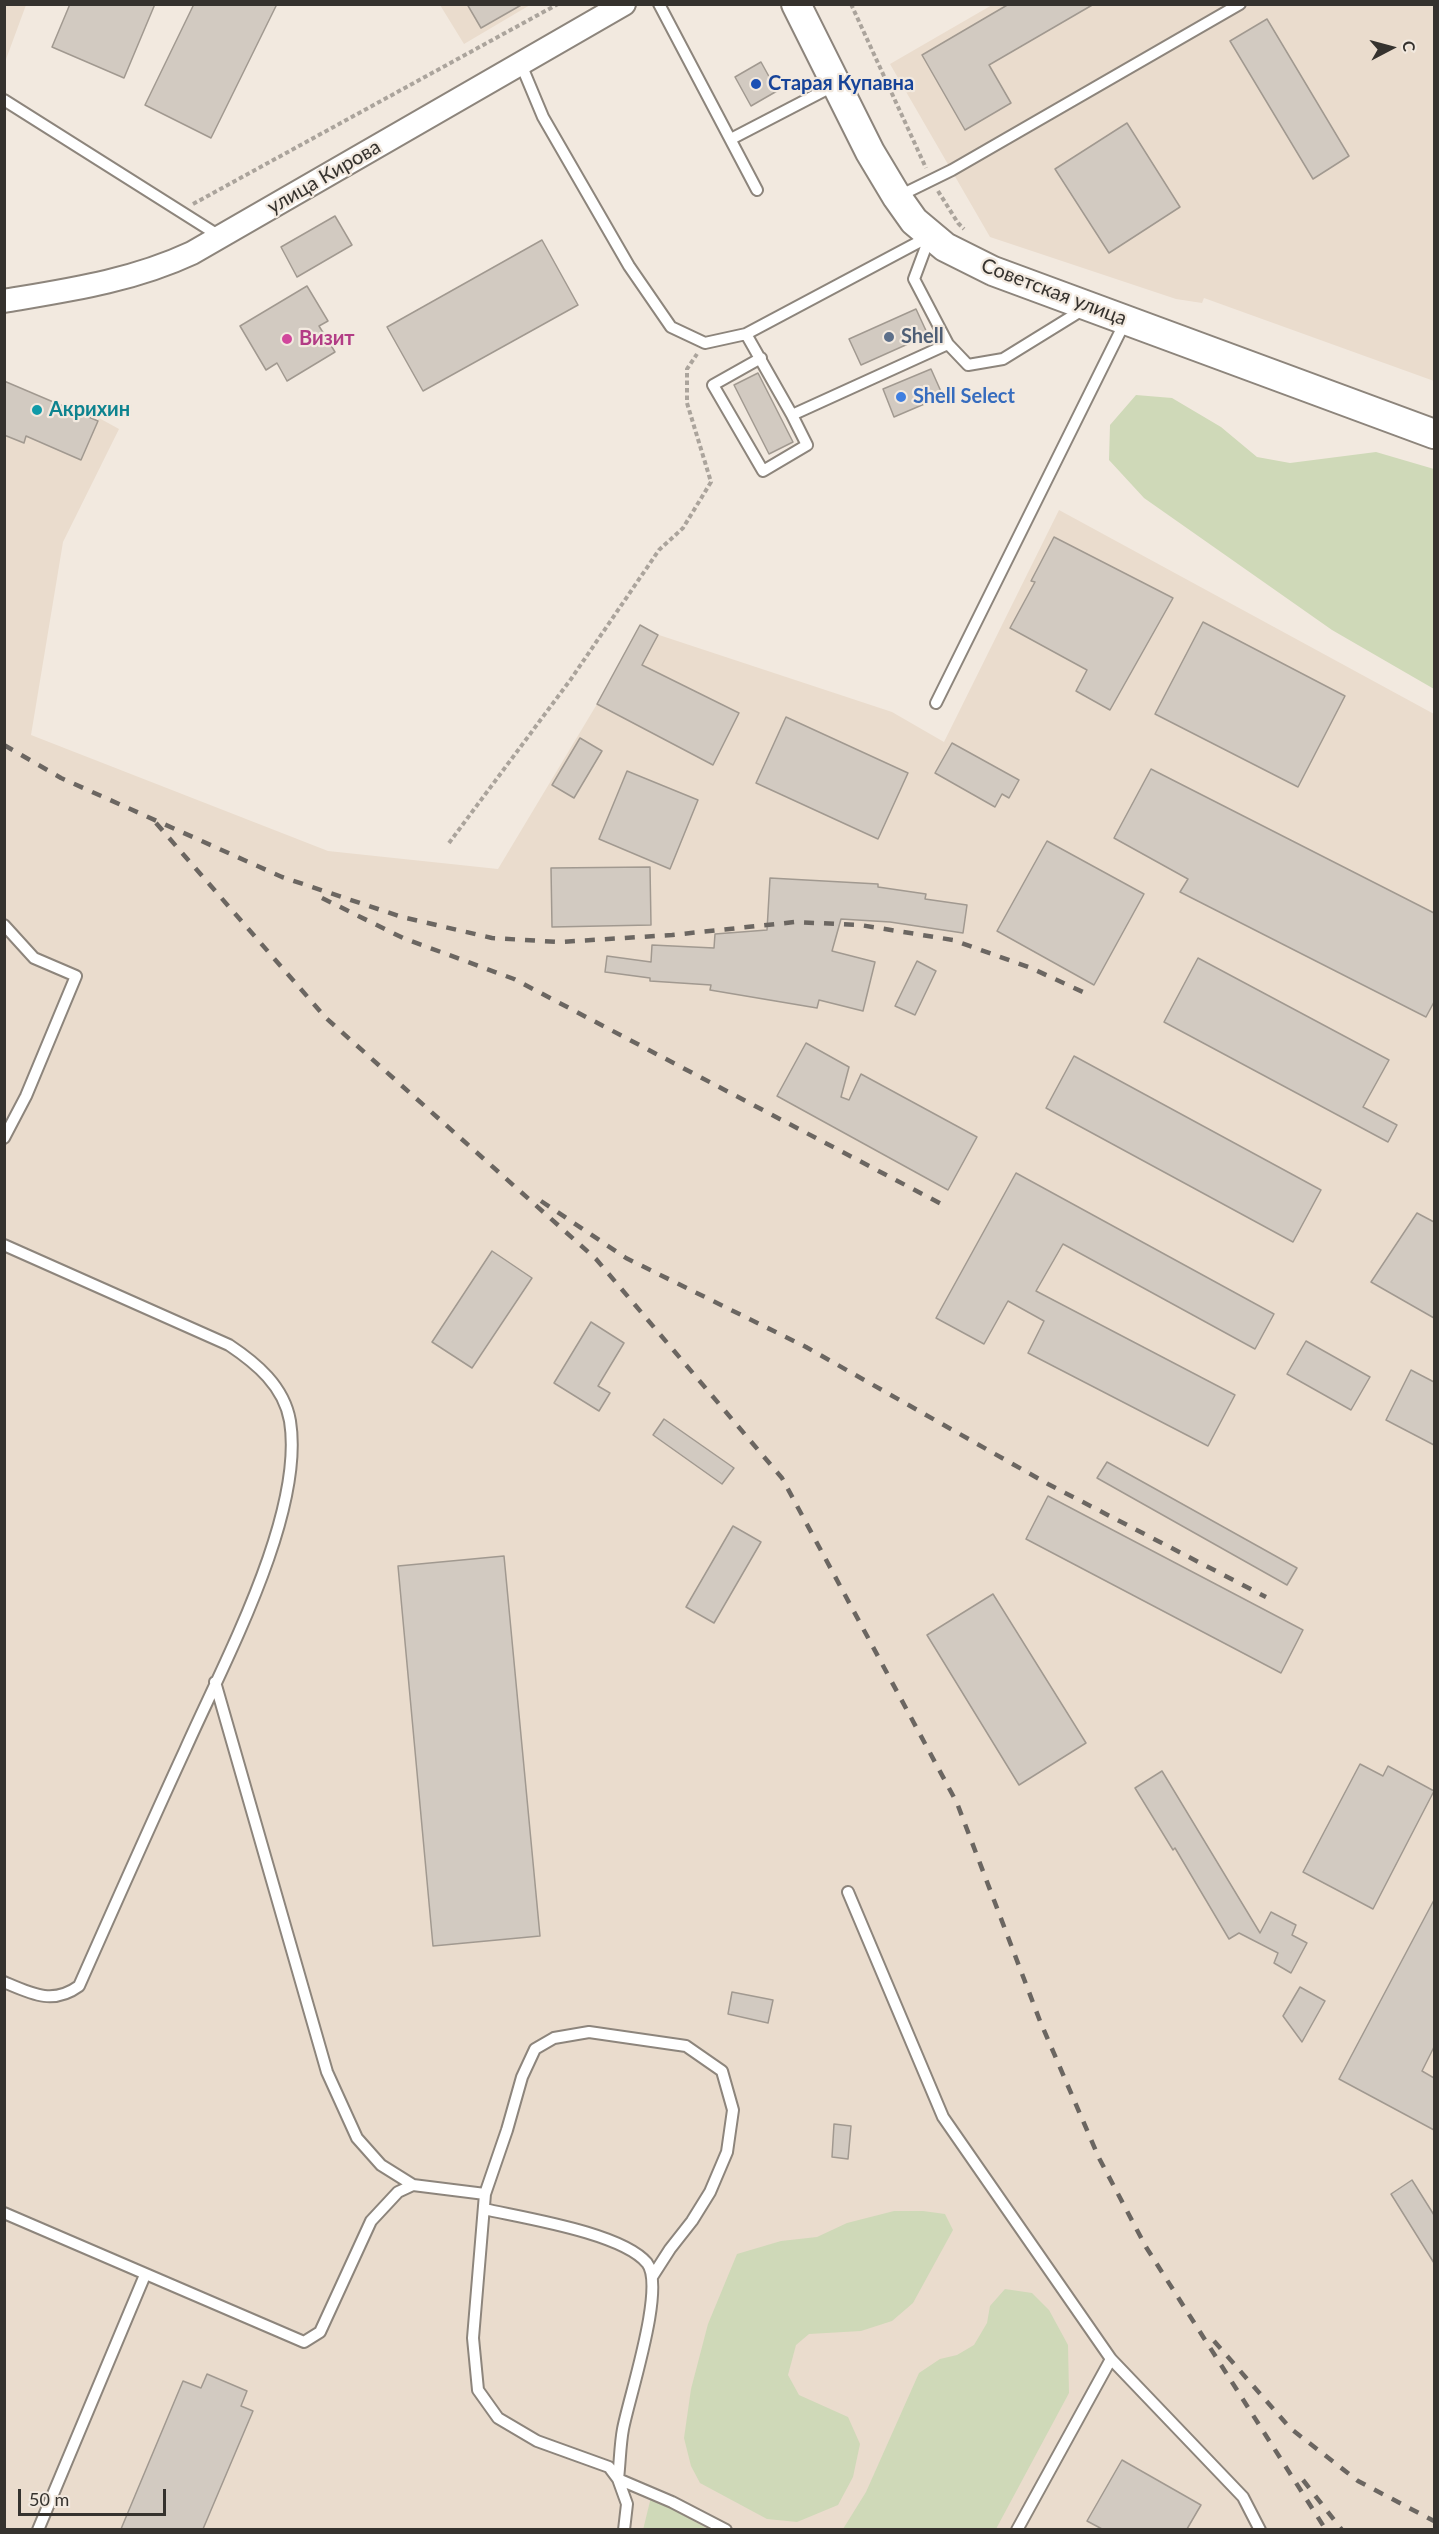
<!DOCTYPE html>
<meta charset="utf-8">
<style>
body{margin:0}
#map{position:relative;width:1439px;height:2534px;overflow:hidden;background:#f2e9df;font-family:Lato,sans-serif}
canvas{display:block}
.frame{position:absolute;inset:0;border:6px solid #35322e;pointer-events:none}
.north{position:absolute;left:1361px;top:18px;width:60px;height:60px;-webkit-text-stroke:4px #f2e9df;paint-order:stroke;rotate:84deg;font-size:16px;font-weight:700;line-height:24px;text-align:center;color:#35322e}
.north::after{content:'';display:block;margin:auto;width:21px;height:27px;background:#35322e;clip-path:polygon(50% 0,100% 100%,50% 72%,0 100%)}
.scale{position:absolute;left:18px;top:2489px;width:148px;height:27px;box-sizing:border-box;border:3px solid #35322e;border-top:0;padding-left:8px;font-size:18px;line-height:21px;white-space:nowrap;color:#35322e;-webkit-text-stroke:4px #f2e9df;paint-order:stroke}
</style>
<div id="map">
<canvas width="1439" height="2534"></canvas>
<div class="frame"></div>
<div class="north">С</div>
<div class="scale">50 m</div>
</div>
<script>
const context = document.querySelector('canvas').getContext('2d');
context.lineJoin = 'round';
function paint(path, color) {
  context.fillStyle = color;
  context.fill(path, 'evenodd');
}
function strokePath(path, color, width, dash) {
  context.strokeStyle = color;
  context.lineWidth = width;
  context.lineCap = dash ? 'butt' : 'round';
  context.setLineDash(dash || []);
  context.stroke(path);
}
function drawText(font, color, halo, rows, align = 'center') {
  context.font = font + ' Lato,sans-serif';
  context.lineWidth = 4.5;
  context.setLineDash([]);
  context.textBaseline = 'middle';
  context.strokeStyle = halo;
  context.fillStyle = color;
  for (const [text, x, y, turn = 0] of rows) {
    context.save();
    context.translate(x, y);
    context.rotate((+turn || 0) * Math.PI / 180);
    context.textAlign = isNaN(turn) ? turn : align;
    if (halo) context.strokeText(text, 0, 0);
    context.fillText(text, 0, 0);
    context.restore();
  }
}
paint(new Path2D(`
 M5,4L26,5L5,62L4,5Z
 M440,5H530L464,44Z
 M992,5H1434V381L1204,298L1202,303L1176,299L990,237L890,64Z
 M4,381L97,421L99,418L119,429L63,542L31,735L328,851L498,869L597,704L640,625L659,635L892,712L944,742L1059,510L1434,714V2529H5Z`), '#eadccd');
paint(new Path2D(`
 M1136,395L1172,398L1221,427L1257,457L1290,463L1376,452L1434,469V689L1332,630L1144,498L1109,460L1110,425Z
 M894,2211H923L945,2214L953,2230L913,2303L892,2321L861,2331L809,2334L796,2345L788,2375L799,2395L848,2417L860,2444L853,2477L838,2505L797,2522L767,2519L700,2483L691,2466L684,2438L691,2389L708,2324L737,2254L781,2241L817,2237L847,2223Z
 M1005,2289L1032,2293L1049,2310L1068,2345L1069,2393L996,2529H843L866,2492L919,2373L940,2359L957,2355L974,2345L987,2323L990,2306Z
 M651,2497L708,2529L643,2530Z`), '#cfd9b8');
const building = new Path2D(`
 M70,4H155L124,78L52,47Z
 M194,4H277L211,138L145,105Z
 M467,4H523L481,28Z
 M1009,4H1094L989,65L1011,103L965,130L922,55Z
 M1267,19L1349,156L1313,179L1230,41Z
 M761,62L777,91L751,106L735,77Z
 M1127,123L1180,207L1109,253L1055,169Z
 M335,216L352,245L297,277L281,247Z
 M542,240L578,305L423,391L387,327Z
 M307,286L328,321L319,326L335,352L287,381L277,363L266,370L240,326Z
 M916,309L928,335L861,365L849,339Z
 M931,369L943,396L894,417L883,389Z
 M758,373L793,442L769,454L734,385Z
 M4,381L98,421L81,460L26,436L24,443L4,435Z
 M1054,537L1173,598L1110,710L1076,691L1087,670L1010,628L1035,582L1031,581Z
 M1203,622L1345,696L1298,787L1155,714Z
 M640,625L658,635L642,665L739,713L713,765L597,704Z
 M786,717L908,773L878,839L756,783Z
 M580,738L602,751L574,798L552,785Z
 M952,743L1019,780L1009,798L1002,794L995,807L935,773Z
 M1151,769L1434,913V1002L1426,1017L1180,892L1188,879L1114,838Z
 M627,771L698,800L670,869L599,839Z
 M1047,841L1144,894L1094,985L997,931Z
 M650,867L651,925L552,927L551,868Z
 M770,878L878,884V887L926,894L925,899L967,905L963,933L890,922L841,919L832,951L875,962L863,1011L819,1000L817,1008L710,990L711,985L650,981V978L605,972L607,956L651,962L652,945L714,948L715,934L767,930Z
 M1198,958L1389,1060L1363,1107L1397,1125L1388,1142L1164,1022Z
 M917,961L936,971L915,1015L895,1006Z
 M806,1043L849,1067L841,1097L849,1100L861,1074L977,1137L948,1190L777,1096Z
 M1074,1056L1321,1190L1293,1242L1046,1108Z
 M1016,1173L1274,1314L1255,1349L1063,1244L1036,1291L1235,1395L1208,1446L1028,1353L1044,1321L1008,1301L984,1344L936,1318Z
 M1417,1213L1434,1222V1318L1371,1282Z
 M492,1251L532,1278L472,1368L432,1342Z
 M591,1322L624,1343L598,1386L610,1393L599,1411L554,1383Z
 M1306,1341L1370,1377L1351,1410L1287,1374Z
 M1411,1370L1434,1382V1445L1386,1420Z
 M664,1419L734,1468L722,1484L653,1435Z
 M1107,1462L1297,1568L1287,1585L1097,1478Z
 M1048,1496L1303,1630L1281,1673L1026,1539Z
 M733,1526L761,1542L714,1623L686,1607Z
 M504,1556L540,1936L433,1946L398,1566Z
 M993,1594L1086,1743L1019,1785L927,1635Z
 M1360,1764L1383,1776L1388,1766L1434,1791L1373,1909L1303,1872Z
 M1162,1771L1260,1933L1271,1912L1296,1925L1292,1935L1307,1943L1291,1973L1274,1963L1278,1953L1239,1933L1229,1939L1175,1848L1173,1850L1135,1788Z
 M1434,1900V2047L1422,2071L1434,2078V2130L1339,2079Z
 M1300,1987L1325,2001L1302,2042L1283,2016Z
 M732,1992L773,2000L768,2023L728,2014Z
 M834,2124L851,2126L848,2159L832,2157Z
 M1412,2180L1434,2215V2263L1391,2194Z
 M207,2374L247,2391L241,2406L253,2411L203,2529H121L183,2381L201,2388Z
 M1122,2460L1201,2505L1187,2529H1102L1087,2521Z`);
paint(building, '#d2cac1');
strokePath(building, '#a19990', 1.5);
const service = new Path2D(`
 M659,4L757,190
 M520,62L543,117L629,266L671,327L705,343L746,334L930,236
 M4,100L221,237
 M731,139L835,85
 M897,197L952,170L1240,4
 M930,236L914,279L948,344L968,365L1003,359L1084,309
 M746,334L792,415L948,344
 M761,358L713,385L763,471L807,445L792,415
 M936,703L1126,320
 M4,925L34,958L76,976L26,1096L4,1138
 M4,1245L229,1345C256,1363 284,1386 290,1421C305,1514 223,1664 185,1750C149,1828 114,1907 79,1986C53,2005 32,1994 4,1982
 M215,1682L327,2072L357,2138L381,2165L413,2185
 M848,1892L943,2117L1111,2359L1243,2497L1260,2530
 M484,2209C524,2218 622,2233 647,2263C666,2287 629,2397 623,2429C620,2445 620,2462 618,2479L672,2502L726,2530
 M4,2213L304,2342L320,2332L371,2221L398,2192L413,2185L485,2194
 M38,2530L145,2275
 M624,2530L627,2504L618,2479L609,2467L537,2441L498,2418L478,2390L473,2338L485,2194L507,2130L522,2077L535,2049L554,2038L589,2032L686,2046L722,2071L733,2110L727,2152L710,2192L692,2221L670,2249L652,2277
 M1017,2530L1111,2359`);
const minor = new Path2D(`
 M4,301C69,290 132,281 192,253L624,4`);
const tertiary = new Path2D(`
 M796,4L870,152L897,197L914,221L945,247L993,271L1434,434`);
strokePath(service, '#8d857c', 14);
strokePath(minor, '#8d857c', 26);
strokePath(tertiary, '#8d857c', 32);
strokePath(new Path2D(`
 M851,4L926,168
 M938,191L958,223L964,229
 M193,204L558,4
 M449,843L571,679L659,550L683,528L711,482L687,403V369L697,354`), '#aba49c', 4, [4.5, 3]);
strokePath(service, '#fff', 10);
strokePath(minor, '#fff', 22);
strokePath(tertiary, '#fff', 28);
strokePath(new Path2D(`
 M4,745L61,778L282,877L402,917L492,938L559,942L672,935L795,922L860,925L953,940L1031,968L1085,993
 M156,823L326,1018L596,1259L782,1478L957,1803L1040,2021L1099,2158L1146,2247L1326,2530
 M322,898L403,938L514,979L947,1207
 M541,1201L626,1258L806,1347L1048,1484L1266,1597
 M1214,2341L1290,2428L1358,2481L1434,2521
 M1303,2480L1342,2530`), '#6b6661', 4.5, [10, 10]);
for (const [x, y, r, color] of [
 [756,84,6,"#1a4fb4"],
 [889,337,6,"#5c6f8a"],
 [287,339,6,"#d1479c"],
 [901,397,6,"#3f7fe0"],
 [37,410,6,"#0f9aa8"]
]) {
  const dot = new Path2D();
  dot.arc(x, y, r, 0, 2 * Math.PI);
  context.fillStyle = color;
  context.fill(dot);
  strokePath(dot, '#f2e9df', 2);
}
drawText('bold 20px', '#164399', '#f2e9df', [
 ["Старая Купавна",768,84]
], 'left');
drawText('20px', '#35322e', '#f2e9df', [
 ["улица Кирова",324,177,-30],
 ["Советская улица",1054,292,21]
]);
drawText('bold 20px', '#4e5e75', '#f2e9df', [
 ["Shell",901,337]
], 'left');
drawText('bold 20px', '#b23c85', '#f2e9df', [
 ["Визит",299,339]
], 'left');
drawText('bold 20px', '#366cbe', '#f2e9df', [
 ["Shell Select",913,397]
], 'left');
drawText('bold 20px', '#0d838f', '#f2e9df', [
 ["Акрихин",49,410]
], 'left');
</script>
